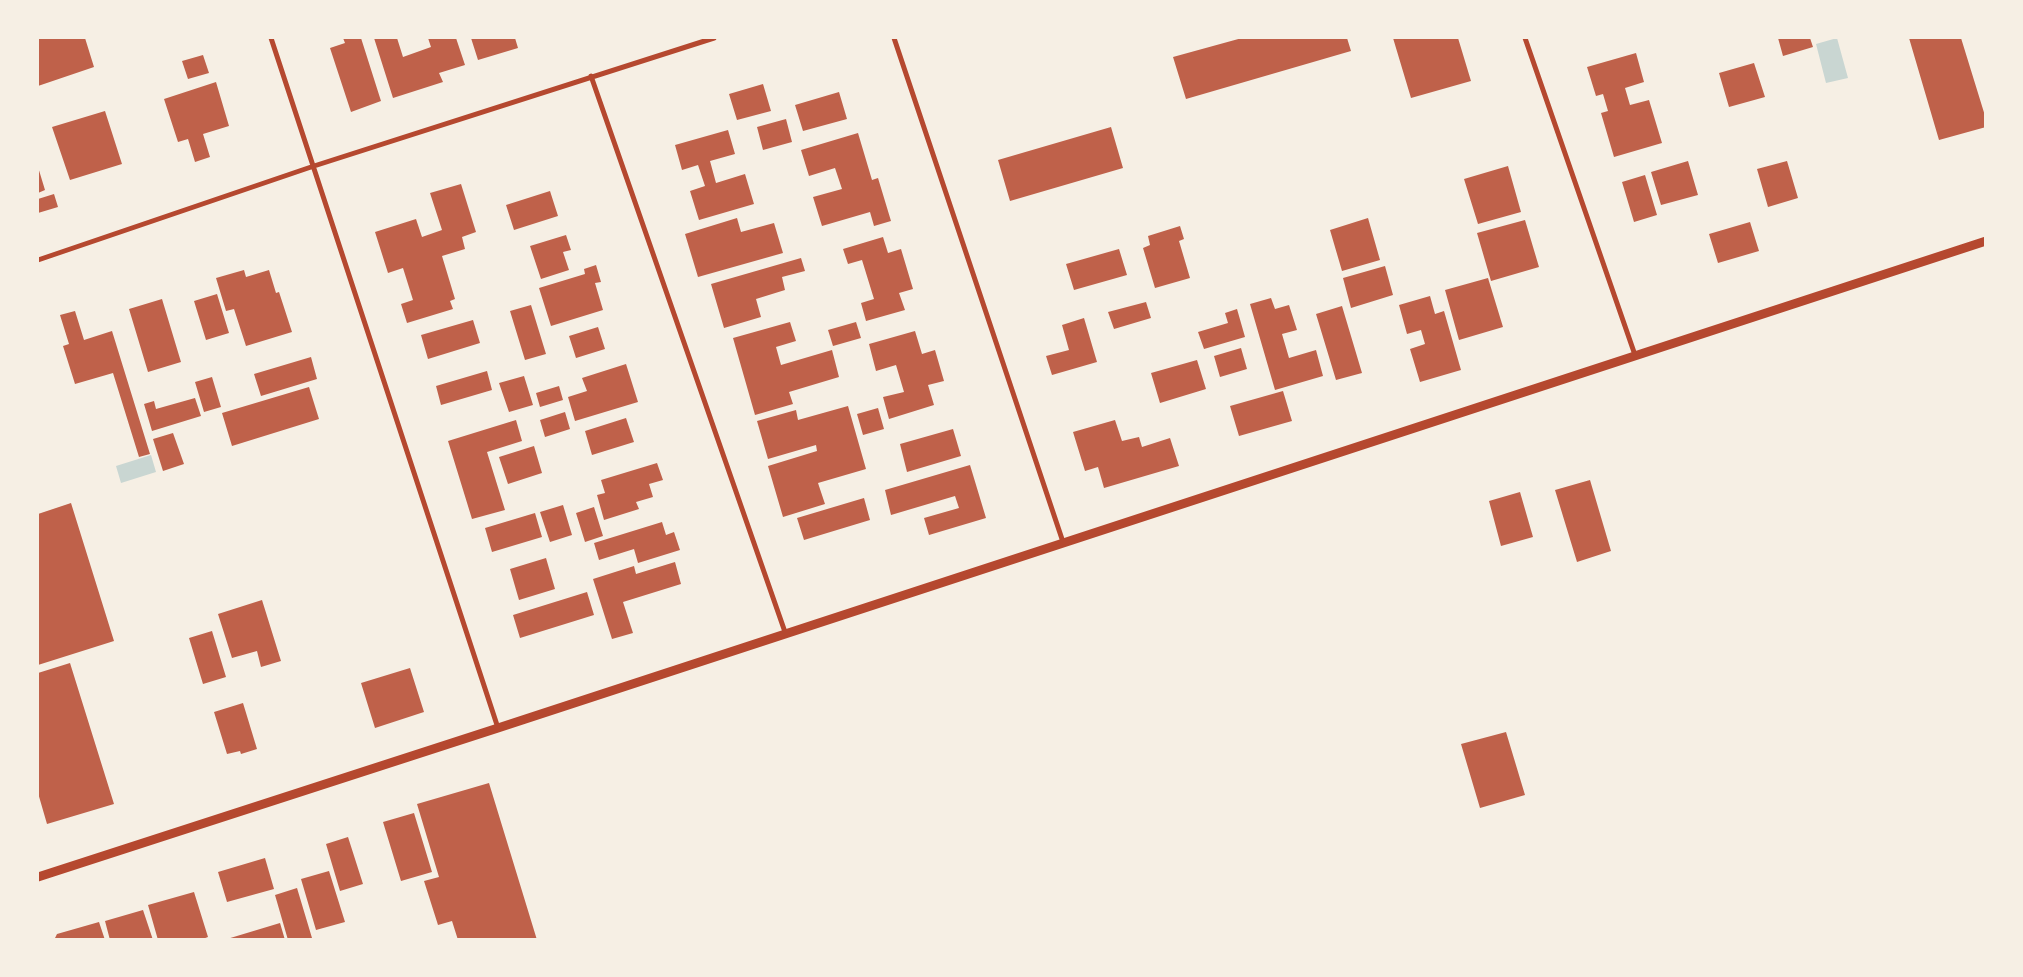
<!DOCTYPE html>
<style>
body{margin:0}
#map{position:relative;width:2023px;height:977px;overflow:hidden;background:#f6efe4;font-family:Montserrat,sans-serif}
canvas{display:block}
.frame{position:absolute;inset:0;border:39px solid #f6efe4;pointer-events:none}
</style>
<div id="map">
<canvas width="2023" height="977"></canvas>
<div class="frame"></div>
</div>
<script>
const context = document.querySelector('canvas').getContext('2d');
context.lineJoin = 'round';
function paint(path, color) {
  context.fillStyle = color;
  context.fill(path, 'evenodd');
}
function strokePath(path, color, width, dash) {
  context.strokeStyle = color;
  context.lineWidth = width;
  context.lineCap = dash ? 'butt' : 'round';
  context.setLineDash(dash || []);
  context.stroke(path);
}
paint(new Path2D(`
 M1837,38L1848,78L1826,83L1816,44Z
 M151,455L156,472L121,483L116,466Z`), '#c9d6d2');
paint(new Path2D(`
 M38,38H85L94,67L38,86Z
 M343,38H361L381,101L351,112L330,48L345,43Z
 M374,38H397L403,57L431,47L428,38H456L465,65L439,73L443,82L393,98Z
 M471,38H515L518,48L478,60Z
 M1242,38H1347L1351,51L1186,99L1173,57Z
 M1393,38H1458L1471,81L1411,98Z
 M1778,38H1810L1813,47L1783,56Z
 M1909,38H1961L1986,119V127L1939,140Z
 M1636,53L1644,82L1625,88L1630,105L1649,100L1662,143L1614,157L1601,113L1608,111L1603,94L1596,96L1587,67Z
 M203,55L209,73L188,79L182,61Z
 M1754,63L1765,97L1729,107L1719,73Z
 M216,82L229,126L203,134L210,157L195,162L188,139L178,142L164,99Z
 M763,84L771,111L737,120L729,94Z
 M839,92L847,119L803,131L795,105Z
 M105,111L122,164L70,180L52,127Z
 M786,119L792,142L763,150L757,127Z
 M1111,127L1123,168L1010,201L998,160Z
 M728,130L735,154L710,161L716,183L745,174L754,204L699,220L690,191L705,186L698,165L682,170L675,145Z
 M858,133L872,180L878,178L891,221L874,226L870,212L822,226L813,197L842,189L835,168L809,176L801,150Z
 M1688,161L1698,195L1661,205L1651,172Z
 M1787,161L1798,198L1768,207L1757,169Z
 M1508,166L1521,212L1478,224L1464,179Z
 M38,167L45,190L38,193Z
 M1645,175L1657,215L1634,222L1622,182Z
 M461,184L476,232L462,237L465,249L442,256L455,299L450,301L453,309L407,323L401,304L413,300L403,268L388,273L375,232L416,219L422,237L442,230L430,193Z
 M550,191L558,216L514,230L506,205Z
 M54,194L58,207L38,213V199Z
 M737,218L741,232L774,223L783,253L698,277L685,234Z
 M1368,218L1380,260L1342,271L1330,230Z
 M1525,220L1539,267L1491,281L1477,233Z
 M1750,222L1759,251L1718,263L1709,234Z
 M1180,226L1184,239L1179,241L1190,278L1155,288L1143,248L1150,245L1148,236Z
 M566,235L571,250L563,252L569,270L541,279L530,246Z
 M883,237L888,253L901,249L913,289L899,293L905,310L866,321L861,303L874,299L862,260L848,264L843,249Z
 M1119,249L1127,275L1074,290L1066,264Z
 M801,258L805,271L782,277L785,290L756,299L761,317L724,328L711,284Z
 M596,265L601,282L595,283L603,310L551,326L539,288L585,274L584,269Z
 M1385,266L1393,295L1351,308L1343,278Z
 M244,270L246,277L269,270L276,293L279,292L292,332L246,346L234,309L226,311L216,278Z
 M1488,278L1503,327L1459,340L1445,290Z
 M217,294L229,333L206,340L194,301Z
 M1430,296L1435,314L1444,311L1461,370L1420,382L1410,349L1425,344L1421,330L1407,334L1399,305Z
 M1271,298L1275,309L1289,305L1297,330L1282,334L1289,358L1316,350L1323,376L1275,390L1250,304Z
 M162,299L181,362L148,372L129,309Z
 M1146,302L1151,318L1114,329L1108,312Z
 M531,305L546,354L525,360L510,311Z
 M1342,306L1362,373L1336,380L1316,314Z
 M1237,309L1245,337L1204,349L1198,332L1228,323L1225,313Z
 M75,311L84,340L112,331L150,454L139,457L113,373L75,384L63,346L69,344L60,315Z
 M1084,318L1097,362L1052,375L1046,356L1069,350L1062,325Z
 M473,320L480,343L428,359L421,335Z
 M790,322L796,341L776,347L781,365L832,350L839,377L789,392L793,404L755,415L733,338Z
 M856,322L861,338L833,346L828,330Z
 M598,327L605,349L576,358L569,336Z
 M915,331L922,354L935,350L944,381L928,385L934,405L889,419L883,397L904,392L896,365L876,371L869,344Z
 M1241,348L1247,369L1220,377L1214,356Z
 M311,357L317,379L261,396L254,374Z
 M1197,360L1206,389L1160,403L1151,373Z
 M626,364L638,402L575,421L568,397L587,391L582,378Z
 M487,371L492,390L441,405L436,386Z
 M524,376L533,405L509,412L499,383Z
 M212,377L221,407L204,412L195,382Z
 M559,386L563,400L540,407L536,393Z
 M309,387L319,419L232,446L222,413Z
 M1283,391L1292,421L1239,436L1230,406Z
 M195,398L201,416L152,431L144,404L154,401L156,409Z
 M848,406L866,469L818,483L825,504L783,517L768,466L817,451L816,445L768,459L757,421L796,410L798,420Z
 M878,408L884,429L863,435L857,414Z
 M565,412L570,429L545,437L540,420Z
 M626,418L634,442L592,455L585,431Z
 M516,420L522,441L487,452L505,510L472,519L448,441Z
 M1115,420L1122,441L1139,437L1142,447L1170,438L1179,466L1104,488L1098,467L1085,471L1073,432Z
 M953,429L961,456L907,472L900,444Z
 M173,433L184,464L163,471L153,439Z
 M534,446L542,473L508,484L499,457Z
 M657,463L663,480L649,484L653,497L636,502L639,509L604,520L597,495L605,493L601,480Z
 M970,465L986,518L929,535L924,518L959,508L955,496L891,515L885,490Z
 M1590,480L1611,551L1577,562L1555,490Z
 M1520,492L1533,537L1501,546L1489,501Z
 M864,498L870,520L804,540L797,518Z
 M71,503L114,641L38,665V514Z
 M563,505L572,535L550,542L540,512Z
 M594,507L603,536L585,542L576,513Z
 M535,513L542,537L492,552L485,528Z
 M662,522L666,535L674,532L680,550L638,563L634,549L599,560L594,543Z
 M546,558L555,589L519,600L510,569Z
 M675,562L681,584L623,602L633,633L612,639L593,579L634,566L636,574Z
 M587,592L594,615L520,638L513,615Z
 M262,600L281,661L261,667L257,651L232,658L218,614Z
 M212,631L226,677L203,684L189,638Z
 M70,663L114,804L47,824L38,793V673Z
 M410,668L424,712L375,728L361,683Z
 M243,703L257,749L241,754L240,751L227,754L214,712Z
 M1506,732L1525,795L1480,808L1461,744Z
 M489,783L537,940H458L452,921L438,925L424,881L439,877L417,804Z
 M414,813L432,872L401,881L383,822Z
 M348,837L363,884L340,891L326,844Z
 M265,858L274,889L227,902L218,872Z
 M329,871L345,922L316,930L301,879Z
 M297,888L312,938L306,940H288L275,895Z
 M194,892L208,937L200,940H158L148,905Z
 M143,910L153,940H110L105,921Z
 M99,922L105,940H54L57,934Z
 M280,923L285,940H227V939Z`), '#bf614a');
strokePath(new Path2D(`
 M271,38L498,728
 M894,38L1063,542
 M1525,38L1635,355
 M591,76L785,632
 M38,260L314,166L714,38`), '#b5482f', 5);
strokePath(new Path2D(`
 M38,877L498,728L1986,241`), '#b5482f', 9);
</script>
